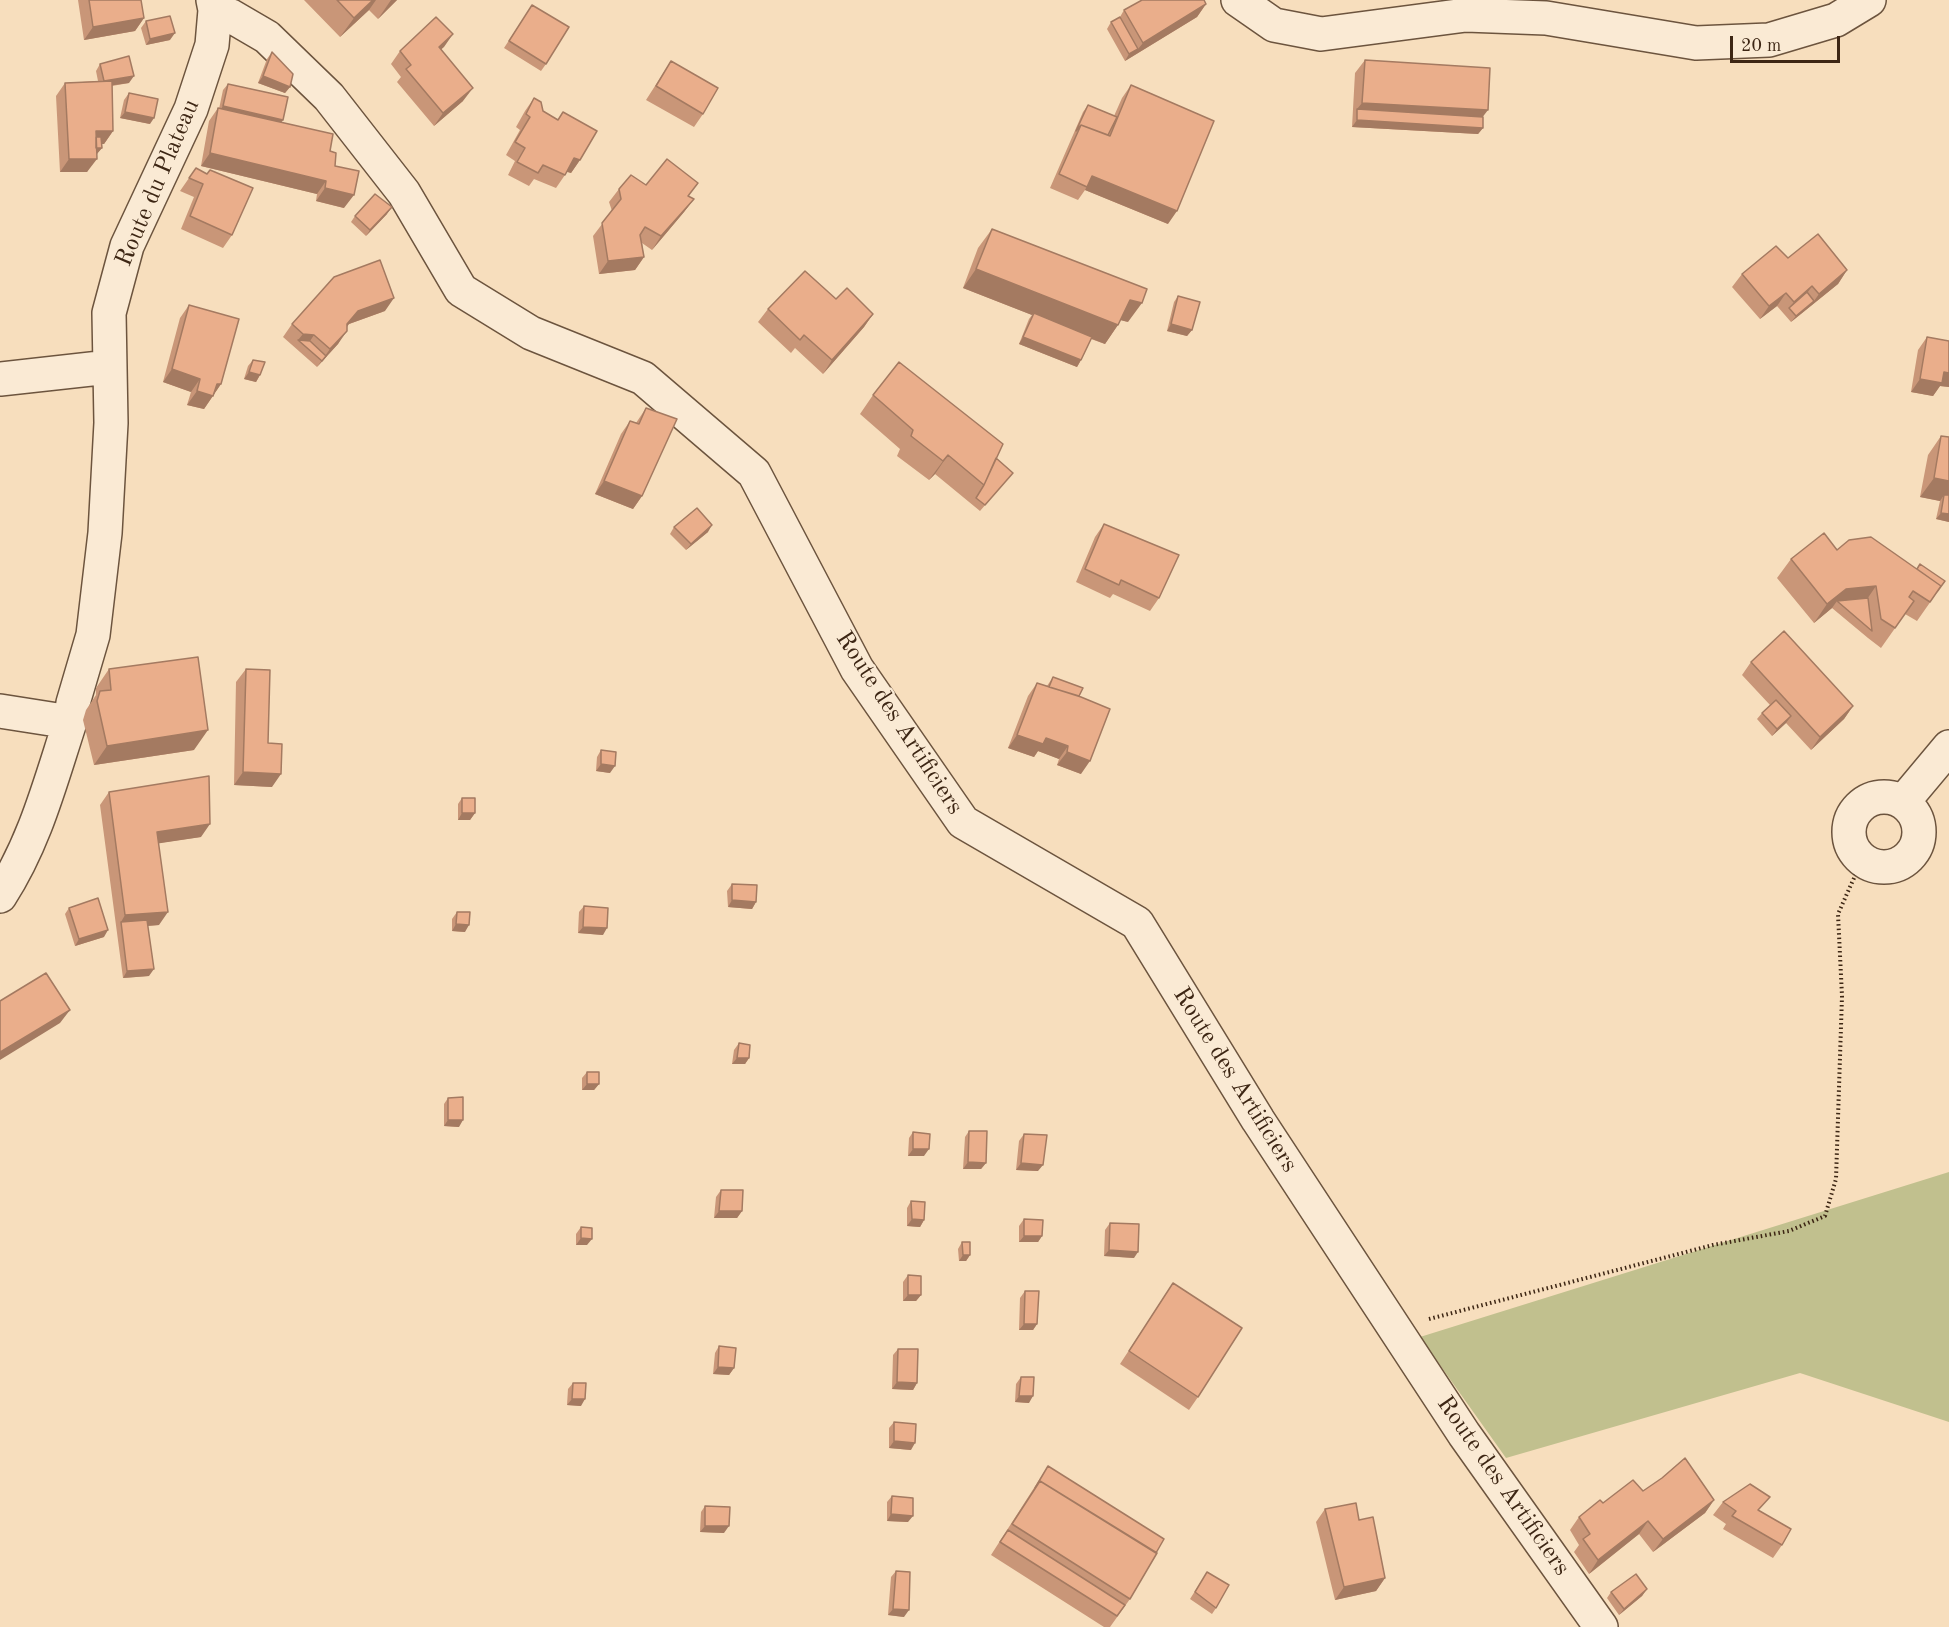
<!DOCTYPE html>
<style>
body{margin:0}
#map{position:relative;width:1949px;height:1627px;overflow:hidden;background:#f7debd;font-family:"Old Standard TT",serif}
canvas{display:block}
.scale{position:absolute;left:1730px;top:36px;width:110px;height:27px;box-sizing:border-box;border:3px solid #3d2614;border-top:0;padding-left:8px;font-size:18px;line-height:21px;white-space:nowrap;color:#3d2614;-webkit-text-stroke:4px #faead4;paint-order:stroke}
</style>
<div id="map">
<canvas width="1949" height="1627"></canvas>
<div class="scale">20 m</div>
</div>
<script>
const context = document.querySelector('canvas').getContext('2d');
context.lineJoin = 'round';
function paint(path, color) {
  context.fillStyle = color;
  context.fill(path, 'evenodd');
}
function strokePath(path, color, width, dash) {
  context.strokeStyle = color;
  context.lineWidth = width;
  context.lineCap = dash ? 'butt' : 'round';
  context.setLineDash(dash || []);
  context.stroke(path);
}
function drawText(font, color, halo, rows, align = 'center') {
  context.font = font + ' "Old Standard TT",serif';
  context.lineWidth = 4.5;
  context.setLineDash([]);
  context.textBaseline = 'middle';
  context.strokeStyle = halo;
  context.fillStyle = color;
  for (const [text, x, y, turn = 0] of rows) {
    context.save();
    context.translate(x, y);
    context.rotate((+turn || 0) * Math.PI / 180);
    context.textAlign = isNaN(turn) ? turn : align;
    if (halo) context.strokeText(text, 0, 0);
    context.fillText(text, 0, 0);
    context.restore();
  }
}
paint(new Path2D(`
 M1949,1172V1422L1800,1373L1506,1458L1420,1337Z`), '#c1c08e');
const minor = new Path2D(`
 M1238,0L1274,25L1321,34L1466,15L1546,18L1696,43L1769,40L1836,20L1869,0
 M215,10L231,16L267,37L329,97L404,193L461,290L531,333L643,378L754,473L857,669L963,822L1137,923L1258,1120L1464,1434L1601,1627
 M0,379L109,367
 M0,711L70,722
 M1849 832a35 35 0 1 1 70 0a35 35 0 1 1-70 0Z
 M1903,802L1949,747
 M0,896C35,842 50,783 70,722L73,703L93,635L105,533L111,423L109,313L127,246L191,109L212,45L215,10L213,0`);
strokePath(minor, '#6c543e', 36);
strokePath(new Path2D(`
 M1429,1319L1713,1245L1789,1231L1825,1216L1836,1179L1842,996L1838,914L1862,860`), '#3d2614', 4, [1.5, 3]);
strokePath(minor, '#faead4', 33);
paint(new Path2D(`
 M78,0H141L144,18L135,31L84,40Z
 M304,0H397L378,19L369,10L340,37Z
 M1206,4L1197,17L1125,61L1107,29L1111,22L1120,17L1124,10Z
 M532,5L546,64L541,71L504,48Z
 M146,21L170,40L146,45L141,28Z
 M453,34L441,49L463,101L434,126L397,82L401,77L391,64L400,51Z
 M272,52L290,87L285,93L258,83L267,59Z
 M1365,60L1483,117V128L1478,134L1352,127L1355,73Z
 M671,61L703,114L694,127L646,100Z
 M100,64L129,83L112,86L113,131L104,144H102V148L96,154L87,172H60L56,96L65,83L98,81L96,71Z
 M228,84L283,120L281,123L330,151L335,166L344,208L316,201L317,194L201,166L209,121L218,108L219,109L223,90Z
 M1131,85L1168,224L1085,190L1078,200L1050,188L1083,112L1088,105L1114,116L1122,98Z
 M129,93L150,124L120,118L124,100Z
 M534,98L543,111L558,120L563,112L580,160L571,173L567,172L556,188L534,179L529,186L508,175L515,161L506,155L520,130L516,127L525,111Z
 M196,168L232,235L223,248L181,229L194,197L180,191Z
 M646,185L689,196L694,199L684,212L652,250L642,243L644,257L635,270L599,274L593,236L612,211L609,202L619,189Z
 M387,214L366,236L351,222L355,216Z
 M992,229L1128,322L1121,320L1105,344L1091,339L1081,360L1077,367L1019,344L1029,319L1032,315L963,288L978,248Z
 M1788,258L1847,270L1838,284L1791,322L1777,306L1760,319L1732,287L1742,274Z
 M1178,296L1192,330L1187,336L1167,331L1174,302Z
 M836,299L873,314L864,327L823,374L795,348L791,353L758,322L768,309Z
 M189,305L221,384L204,409L187,405L191,392L163,382L180,318Z
 M385,311L349,324L347,327L338,344L317,367L283,337L292,324Z
 M1927,337L1949,341V387L1940,386L1933,396L1911,392L1918,350Z
 M253,360L260,375L256,382L244,379L248,366Z
 M873,395L996,458L1013,473L980,511L935,474L929,480L897,456L900,449L860,414Z
 M646,408L642,496L633,509L595,494L621,434L630,421L636,423Z
 M1941,436L1949,437V522L1936,519L1940,501L1920,497L1928,455Z
 M1104,524L1159,598L1150,611L1113,594L1110,598L1076,582L1095,537Z
 M674,527L708,532L686,550L670,534Z
 M1837,550L1917,569L1945,581L1917,621L1905,614L1881,648L1868,638L1832,608L1814,623L1777,578L1791,559Z
 M1751,662L1853,706L1844,719L1811,750L1786,723L1772,736L1757,719L1762,713L1770,705L1742,675Z
 M109,669L194,750L94,765L83,720L86,710L96,695V688Z
 M246,669L268,743L272,787L234,785L236,682Z
 M1053,677L1079,696L1081,774L1057,765L1059,759L1038,751L1034,757L1008,748L1028,696L1037,683L1047,686Z
 M601,750L610,773L596,771L597,757Z
 M109,792L201,837L159,843V925L147,926L149,976L123,978L100,805Z
 M462,798L475,813L470,820H458V804Z
 M732,884L756,902L752,909L728,907L727,891Z
 M584,906L603,935L578,933L579,912Z
 M69,908L104,937L75,946L65,914Z
 M457,912L465,932L452,931V919Z
 M739,1043L749,1058L745,1064H732L734,1050Z
 M587,1072L599,1084L594,1090H582V1078Z
 M448,1098L459,1127L444,1126V1104Z
 M969,1131L986,1163L981,1169H963L965,1137Z
 M913,1132L924,1156H908L909,1138Z
 M1024,1134L1038,1171L1016,1170L1019,1141Z
 M721,1190L742,1211L737,1218H714L716,1197Z
 M911,1201L924,1220L920,1227L907,1226V1208Z
 M1024,1219L1042,1236L1038,1242H1019V1226Z
 M1110,1223L1134,1258L1104,1256L1105,1230Z
 M581,1227L587,1245H576V1234Z
 M962,1242L970,1255L966,1261H959L958,1249Z
 M908,1275L921,1295L916,1301H903V1282Z
 M1173,1283L1198,1397L1189,1410L1120,1364Z
 M1025,1291L1037,1324L1033,1330H1019L1020,1298Z
 M719,1346L734,1368L729,1375L713,1374L715,1353Z
 M898,1349L917,1383L913,1390L892,1389L893,1355Z
 M1021,1377L1029,1403L1015,1402L1016,1384Z
 M573,1383L581,1406L567,1405L568,1389Z
 M894,1422L911,1450L889,1448V1428Z
 M1048,1466L1130,1599L1110,1627H1104L991,1555Z
 M1643,1491L1714,1500L1705,1513L1653,1552L1639,1534L1589,1574L1574,1552L1579,1545L1570,1530L1579,1517L1603,1503Z
 M892,1496L908,1522L887,1521V1502Z
 M1723,1502L1760,1511L1782,1545L1773,1558L1723,1529L1726,1524L1713,1515Z
 M705,1506L724,1533L700,1532L701,1512Z
 M1325,1509L1359,1520L1385,1578L1376,1591L1335,1600L1316,1522Z
 M896,1571L904,1617L888,1615L891,1577Z
 M1207,1572L1216,1608L1212,1614L1190,1599Z
 M1647,1589L1642,1596L1619,1615L1607,1598L1611,1592Z`), '#c99678');
paint(new Path2D(`
 M373,0H376L369,10L340,37L354,18Z
 M391,0H397L378,19Z
 M1206,4L1197,17L1125,61L1129,54L1138,49L1143,43Z
 M144,18L135,31L84,40L93,27Z
 M175,33L170,40L146,45L150,39Z
 M453,34L444,47L429,60L439,47Z
 M134,76L129,83L100,87L104,81Z
 M263,76L290,87L285,93L258,83Z
 M473,88L463,101L434,126L443,113Z
 M1362,103L1488,110L1478,123L1357,109Z
 M223,106L283,120L278,126L218,113Z
 M125,112L154,118L150,124L120,118Z
 M1357,120L1483,128L1478,134L1352,127Z
 M96,131H113L104,144H92Z
 M92,148H102L97,154H87Z
 M210,153L326,181L317,194L201,166Z
 M574,158L580,160L571,173L565,171Z
 M69,159H97L87,172H60Z
 M1092,176L1177,211L1168,224L1085,190Z
 M325,188L354,195L344,208L316,201Z
 M694,199L684,212L652,250L661,236Z
 M392,207L387,214L366,236L370,230Z
 M644,257L635,270L599,274L608,261Z
 M976,269L1118,325L1105,344L1033,316L1034,313L1032,315L963,288Z
 M1847,270L1838,284L1791,322L1796,316L1814,301L1819,294Z
 M1812,286L1803,299L1789,308L1794,302Z
 M1786,293L1777,306L1760,319L1769,306Z
 M394,298L385,311L349,324L337,337L347,324L358,311Z
 M1130,300L1142,303L1128,322L1116,319Z
 M873,314L864,327L823,374L832,360Z
 M1171,324L1192,330L1187,336L1167,331Z
 M347,331L338,344L317,367L330,349Z
 M303,334L314,335L306,347L298,340Z
 M1023,337L1081,360L1077,367L1019,344Z
 M172,369L200,379L191,392L163,382Z
 M249,372L260,375L256,382L244,379Z
 M1944,372L1949,373V387L1940,386L1933,396L1911,392L1920,379Z
 M217,384H221L204,409L187,405L197,391Z
 M948,455L935,474L929,480L943,461Z
 M1934,478L1949,481V503L1944,495L1940,501L1920,497Z
 M604,481L642,496L633,509L595,494Z
 M1941,513L1949,514V522L1936,519Z
 M712,525L708,532L686,550L691,544Z
 M1876,586L1863,605L1837,601L1832,608L1814,623L1827,604L1846,589Z
 M1853,706L1844,719L1811,750L1820,737Z
 M1791,716L1786,723L1772,736L1777,729Z
 M208,730L194,750L94,765L107,746Z
 M1017,735L1046,738L1068,746L1059,759L1038,751L1034,757L1008,748Z
 M1067,752L1090,761L1081,774L1057,765Z
 M601,764L615,766L610,773L596,771Z
 M243,772L281,774L272,787L234,785Z
 M462,813H475L470,820H458Z
 M210,824L201,837L148,845L157,832Z
 M732,900L756,902L752,909L728,907Z
 M168,912L159,925L121,928V922L125,915Z
 M456,924L469,925L465,932L452,931Z
 M583,927L607,928L603,935L578,933Z
 M108,930L104,937L75,946L79,939Z
 M154,969L149,976L123,978L127,971Z
 M70,1010L60,1023L0,1060V1052Z
 M737,1058H749L745,1064H732Z
 M587,1084H599L594,1090H582Z
 M448,1120H463L459,1127L444,1126Z
 M913,1149H929L924,1156H908Z
 M968,1162L986,1163L981,1169H963Z
 M1021,1163L1043,1165L1038,1171L1016,1170Z
 M719,1211H742L737,1218H714Z
 M912,1219L924,1220L920,1227L907,1226Z
 M1024,1236H1042L1038,1242H1019Z
 M581,1238L592,1239L587,1245H576Z
 M1109,1250L1138,1252L1134,1258L1104,1256Z
 M963,1255H970L966,1261H959Z
 M908,1295H921L916,1301H903Z
 M1024,1324H1037L1033,1330H1019Z
 M718,1367L734,1368L729,1375L713,1374Z
 M897,1382L917,1383L913,1390L892,1389Z
 M1019,1396H1033L1029,1403L1015,1402Z
 M572,1399H585L581,1406L567,1405Z
 M894,1441L915,1443L911,1450L889,1448Z
 M1714,1500L1705,1513L1653,1552L1663,1539Z
 M891,1514L913,1516L908,1522L887,1521Z
 M1648,1521L1639,1534L1589,1574L1598,1560Z
 M705,1526H729L724,1533L700,1532Z
 M1385,1578L1376,1591L1335,1600L1344,1587Z
 M1647,1589L1642,1596L1619,1615L1624,1609Z
 M893,1609L909,1610L904,1617L888,1615Z`), '#a47a61');
const building = new Path2D(`
 M89,0H141L144,18L93,27Z
 M337,0H373L354,18Z
 M1142,0H1204L1206,4L1143,43L1124,10Z
 M532,5L569,27L546,64L509,41Z
 M170,16L175,33L150,39L146,21Z
 M436,17L453,34L439,47L473,88L443,113L406,69L411,65L400,51Z
 M1120,17L1138,49L1129,54L1111,22Z
 M272,52L293,74L290,87L263,76Z
 M129,56L134,76L104,81L100,64Z
 M1365,60L1490,68L1488,110L1362,103Z
 M671,61L718,88L703,114L656,86Z
 M112,81L113,131H96L97,159H69L65,83Z
 M228,84L288,97L283,120L223,106Z
 M1131,85L1214,121L1177,211L1092,176L1087,187L1059,174L1081,125L1110,136Z
 M129,93L158,99L154,118L125,112Z
 M534,98L541,102L543,111L558,120L563,112L597,131L580,160L574,158L565,175L543,165L538,173L517,162L525,148L515,142L530,117L526,114Z
 M1088,105L1117,117L1108,135L1081,125L1076,131Z
 M218,108L333,134L330,151L336,153L335,166L359,171L354,195L325,188L326,181L210,153Z
 M1357,109L1483,117V128L1357,120Z
 M96,137H101L102,148H96Z
 M667,159L698,183L688,196L694,199L661,236L645,227L640,235L644,257L608,261L602,223L621,199L619,189L631,175L646,185Z
 M196,168L207,174L210,170L253,188L232,235L190,216L203,184L189,178Z
 M375,194L392,207L370,230L355,216Z
 M992,229L1147,289L1142,303L1130,300L1118,325L976,269Z
 M1818,234L1847,270L1819,294L1812,286L1794,302L1786,293L1769,306L1742,274L1776,246L1788,258Z
 M380,260L394,298L358,311L347,324V331L330,349L314,335L303,334L292,324L334,277Z
 M805,271L836,299L847,288L873,314L832,360L804,335L800,340L768,309Z
 M1807,292L1814,301L1796,316L1789,308Z
 M1178,296L1200,302L1192,330L1171,324Z
 M189,305L239,319L221,384H217L213,396L197,391L200,379L172,369Z
 M1034,313L1092,337L1081,360L1023,337Z
 M1927,337L1949,341V373L1944,372L1942,383L1920,379Z
 M298,340L310,341L326,356L322,361Z
 M253,360L265,362L260,375L249,372Z
 M899,362L1003,444L984,485L948,455L943,461L911,436L913,430L873,395Z
 M646,408L677,419L642,496L604,481L630,421L639,424Z
 M1941,436L1949,437V481L1934,478Z
 M996,458L1013,473L985,505L976,498L984,485Z
 M1944,495H1949V514L1941,513Z
 M697,508L712,525L691,544L674,527Z
 M1104,524L1179,555L1159,598L1121,580L1119,585L1085,569Z
 M1824,533L1837,550L1849,540L1871,537L1941,586L1930,602L1913,591L1909,597L1914,601L1895,628L1881,619L1876,586L1846,589L1827,604L1791,559Z
 M1920,564L1945,581L1937,592L1941,586L1917,569Z
 M1868,598L1872,631L1837,601Z
 M1784,631L1853,706L1820,737L1751,662Z
 M198,657L208,730L107,746L97,701L100,691L111,690L109,669Z
 M246,669L270,670L268,743L282,744L281,774L243,772Z
 M1053,677L1083,688L1079,696L1049,687Z
 M1037,683L1081,697L1110,709L1090,761L1067,752L1068,746L1046,738L1043,744L1017,735Z
 M1776,700L1791,716L1777,729L1762,713Z
 M601,750L616,752L615,766L601,764Z
 M209,776L210,824L157,832L168,912L125,915L109,792Z
 M462,798H475V813H462Z
 M732,884L757,885L756,902L732,900Z
 M98,898L108,930L79,939L69,908Z
 M584,906L608,908L607,928L583,927Z
 M457,912H470L469,925L456,924Z
 M147,920L154,969L127,971L121,922Z
 M46,973L70,1010L0,1052V1001Z
 M739,1043L750,1045L749,1058H737Z
 M587,1072H599V1084H587Z
 M463,1097V1120H448V1098Z
 M969,1131H987L986,1163L968,1162Z
 M913,1132L930,1134L929,1149H913Z
 M1024,1134L1047,1135L1043,1165L1021,1163Z
 M721,1190H743L742,1211H719Z
 M911,1201L925,1202L924,1220L912,1219Z
 M1024,1219L1043,1220L1042,1236H1024Z
 M1110,1223L1139,1224L1138,1252L1109,1250Z
 M581,1227L592,1228V1239L581,1238Z
 M962,1242H970V1255H963Z
 M908,1275L921,1276V1295H908Z
 M1173,1283L1242,1328L1198,1397L1129,1351Z
 M1025,1291H1039L1037,1324H1024Z
 M719,1346L736,1348L734,1368L718,1367Z
 M898,1349H918L917,1383L897,1382Z
 M1021,1377H1034L1033,1396H1019Z
 M573,1383H586L585,1399H572Z
 M894,1422L916,1424L915,1443L894,1441Z
 M1685,1458L1714,1500L1663,1539L1648,1521L1598,1560L1583,1539L1590,1534L1579,1517L1600,1500L1603,1503L1633,1480L1643,1491L1662,1478Z
 M1048,1466L1164,1539L1156,1553L1040,1481L1035,1488Z
 M1040,1481L1157,1553L1130,1599L1012,1524Z
 M1750,1484L1770,1497L1758,1510L1791,1529L1782,1545L1732,1516L1736,1511L1723,1502Z
 M892,1496L913,1498V1516L891,1514Z
 M1356,1503L1359,1520L1373,1517L1385,1578L1344,1587L1325,1509Z
 M705,1506L730,1507L729,1526H705Z
 M1008,1530L1125,1605L1117,1616L1000,1542Z
 M896,1571L910,1572L909,1610L893,1609Z
 M1207,1572L1229,1585L1216,1608L1195,1592Z
 M1636,1574L1647,1589L1624,1609L1611,1592Z`);
paint(building, '#eaae8b');
strokePath(building, '#a47a61', 1.5);
drawText('24px', '#3d2614', '#faead4', [
 ["Route du Plateau",158,183,-67],
 ["Route des Artificiers",899,723,57],
 ["Route des Artificiers",1235,1080,58],
 ["Route des Artificiers",1503,1486,55]
]);
</script>
